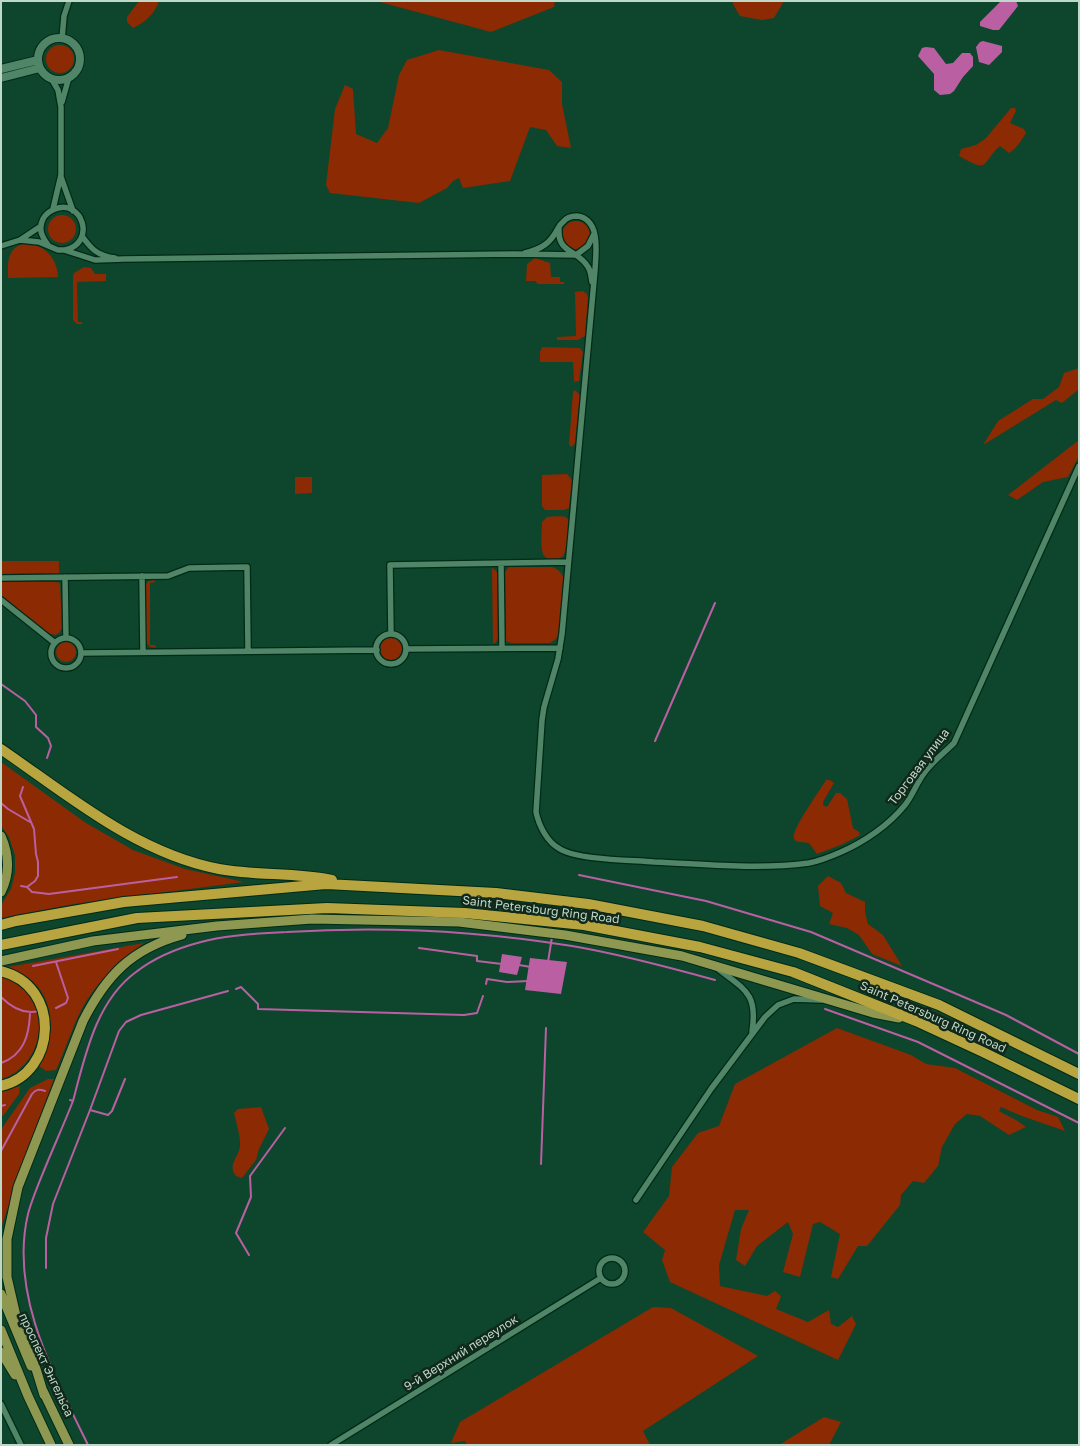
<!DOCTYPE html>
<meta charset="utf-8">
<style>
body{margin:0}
#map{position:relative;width:1080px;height:1446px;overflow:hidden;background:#0d462c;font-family:"Golos Text",sans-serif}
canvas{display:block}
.frame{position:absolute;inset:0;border:2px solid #bed9c8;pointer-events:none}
</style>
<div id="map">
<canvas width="1080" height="1446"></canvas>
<div class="frame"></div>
</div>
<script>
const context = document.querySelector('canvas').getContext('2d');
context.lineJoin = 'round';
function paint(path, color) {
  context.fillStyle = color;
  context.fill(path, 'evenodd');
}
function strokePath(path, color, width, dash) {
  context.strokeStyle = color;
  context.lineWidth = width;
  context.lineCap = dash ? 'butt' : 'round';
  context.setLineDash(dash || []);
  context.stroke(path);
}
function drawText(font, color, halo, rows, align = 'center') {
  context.font = font + ' "Golos Text",sans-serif';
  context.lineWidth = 5;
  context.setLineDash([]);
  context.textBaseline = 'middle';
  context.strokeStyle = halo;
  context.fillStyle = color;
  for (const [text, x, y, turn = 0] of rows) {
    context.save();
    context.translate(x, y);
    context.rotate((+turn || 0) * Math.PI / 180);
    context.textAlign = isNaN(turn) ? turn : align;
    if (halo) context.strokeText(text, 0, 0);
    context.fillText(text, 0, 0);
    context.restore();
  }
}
paint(new Path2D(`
 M139,1H159C155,14 144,23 133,28L127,22V17Z
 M376,1H555L554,7L491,32Z
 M732,1H784L774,18L762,20L740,16L734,6Z
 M46 59a14 14 0 1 1 28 0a14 14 0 1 1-28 0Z
 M439,50L549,70L562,82V104L571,148L557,146L546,130L530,127L510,181L463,188L459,178L453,181L447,188L419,203L330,193L326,185L335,109L345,85L353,89L356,134L377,143L388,128L399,75L407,60Z
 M1011,108H1015L1016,111L1010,123L1024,129L1026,133C1021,141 1017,148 1009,153L1000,146C980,164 991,174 959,156L961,149L976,145L986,138Z
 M48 229a14 14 0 1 1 28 0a14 14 0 1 1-28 0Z
 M562 235a14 14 0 1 1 28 0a14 14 0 1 1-28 0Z
 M23,244C42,242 58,258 58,277L8,278C8,264 6,249 23,244Z
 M535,258L550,263L551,277H560V282H564V284H538L535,281H526L527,264Z
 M84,267L91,268L95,274H106V281L77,282L78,322H82V324H77L73,320V276L74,273Z
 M583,291L587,294L588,298L585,336L578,340H557V337L576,336L575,293L574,292Z
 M542,347L580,348L583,352L579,381L574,382L573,362H540V352Z
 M1079,368V389L1062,403L1056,400L983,445L998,421L1033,399H1043L1059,387L1064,373Z
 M575,390L580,395L575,443L572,447L569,445L573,392Z
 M1079,440V456L1068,477L1043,482L1017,500L1008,495Z
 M567,474L572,480L569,508L564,510H545L542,506V475Z
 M295,477H312V493L295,494Z
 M547,517C552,517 563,515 567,518C572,521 567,552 563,556C560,559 556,559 552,559C548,559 545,558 543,554C540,545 542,531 542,522Z
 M1,561H59V573L1,574Z
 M509,567H552C558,569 562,573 564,579L559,634L556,639L550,643H511L506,641L505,572Z
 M492,568L497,572L498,638L496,642L493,644Z
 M155,580V582L150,583V645H155L156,648L150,647L146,642L145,586L148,581Z
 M1,582H56L60,583L62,628L59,633L55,635L48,633L1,596Z
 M380 649a11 11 0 1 1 22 0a11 11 0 1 1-22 0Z
 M56 652a10 10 0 1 1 20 0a10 10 0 1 1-20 0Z
 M1,762L86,823L133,850L185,869L244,882L74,904L1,918V905L11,889L15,873V855L9,837L1,826Z
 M826,780H830L834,783L823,802V805L827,807L836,793H840L847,799L853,828L859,832L860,835L843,844L817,854L809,843C804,842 796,843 794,839C790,831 821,789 826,780Z
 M828,876L841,883L846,893L865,902V912L868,924L883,935L902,966L872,954L859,935L847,928L829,924L833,913L820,906L818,886Z
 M144,943C121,959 100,979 85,1003C73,1024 66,1048 56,1070L46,1071L39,1066C56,1039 56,999 29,978C23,974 15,971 8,967Z
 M1,975C17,981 28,988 36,1004C38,1008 38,1014 39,1019C42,1044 27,1072 1,1079Z
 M837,1028L911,1055L926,1064L955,1068L1037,1110L1058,1117L1065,1131L1019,1115L1001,1107L999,1111L1016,1120L1026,1127L1009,1135L980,1116L967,1114L955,1124L942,1147L938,1166L924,1183L913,1181L901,1195L900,1205L867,1246H858L838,1279L831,1277L840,1234L820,1222L813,1224L800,1277L783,1272L793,1234L788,1222L757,1246L745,1266L736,1260L741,1229L749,1210H735L719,1265L720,1286L767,1296L775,1291L781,1296L776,1309L808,1322L829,1310L831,1324L838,1327L852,1316L856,1324L838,1360L670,1282L662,1260L665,1250L643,1232L669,1196L672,1167L698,1133L719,1126L735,1084Z
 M48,1079H54L28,1148L2,1225L1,1270L2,1128L30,1088Z
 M20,1086L19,1094L3,1116L1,1115V1091Z
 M261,1107L269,1129L259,1149L256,1160L242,1178L236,1176C227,1165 239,1157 240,1146C241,1138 236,1122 234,1113L238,1109Z
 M653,1307L671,1308L758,1356L643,1431L650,1445H467L465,1441L451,1443L460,1422Z
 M824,1417L841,1422L829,1445H779Z`), '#8c2a03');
paint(new Path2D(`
 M1001,1H1016L1018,6L999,30H993L980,26V22Z
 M983,41L1002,46V52L989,65L979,62L976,47L980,42Z
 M926,47L934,48L946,64L953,63L962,53H970L973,57V66L963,77L954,91L950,94L940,95L934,90V74L918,56L922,48Z
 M502,954L522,957L517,975L499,972Z
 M530,958L567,962L561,994L525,990Z`), '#ba60a2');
strokePath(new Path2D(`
 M1,684L25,701L36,715V727L48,738L51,746L47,758
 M655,741L715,603
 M1,803L8,809L30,822
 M579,875L706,901L811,932L1006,1015L1079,1054
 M21,886L27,887L35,881L38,876V862L36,854L34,829L20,796L23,787
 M27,887L32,892L49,894L177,877
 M419,948L477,956V961L502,964
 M56,962L68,998L66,1003L56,1008
 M548,962L552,937
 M519,965L531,967
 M33,966L118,949
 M486,984L487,979L507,982L529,981
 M236,989L241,987L258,1004V1009L464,1015L477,1013L483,996
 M1,997C11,1007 24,1015 39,1011
 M825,1009L918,1042L1079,1123
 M1,1063C24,1055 29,1035 30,1014
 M70,1100L73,1101C85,1056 96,1001 136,972C154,958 178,948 201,942C225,935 261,933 287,932C380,926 480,931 572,946C620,954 668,967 715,980
 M73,1101C64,1124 54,1146 45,1168C39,1183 32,1199 28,1214C9,1294 54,1375 88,1445
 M1,1106L5,1105
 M90,1110L108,1115L112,1111L125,1079
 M1,1151L32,1094C36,1089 39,1089 45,1091
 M541,1164L546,1028
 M249,1255L236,1233L251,1197L250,1176L285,1128
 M46,1268V1238L53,1204L90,1110L119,1031L126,1022L141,1015L228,991`), '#ba60a2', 2);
const street = new Path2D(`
 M62,39L64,16L69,1
 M51,78L58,90L61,107V175L53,209
 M62,102L69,77
 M61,177L73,211
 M559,228C557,254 578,249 588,267C591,271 591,277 592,282
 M82,236C91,249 98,256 115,258
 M20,240L39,242L58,250H64L95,260L124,259L514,254L576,255L588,246L594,234
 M48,245C42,237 38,229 43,219C45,215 50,211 55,209C82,198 97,243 65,250
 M1,246L20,240L41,226
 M525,253C537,250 547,246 554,235C557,231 559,225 563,222C566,218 572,216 577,216C601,219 596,253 595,270L562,634L558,659L544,707L542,720L536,812C539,826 547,842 560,849C578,860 631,860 654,862C705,864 758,870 809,863C819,861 832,856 841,852C864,842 889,825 905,805C913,795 917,782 925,772C933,761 944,753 954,743L1079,466
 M501,564L502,648
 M142,576L143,652
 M65,577L66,638
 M1,578L168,576L189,568L247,567L248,651
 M1,600L55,643
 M391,634L390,565L568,562
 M376 649a15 15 0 1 1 30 0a15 15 0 1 1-30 0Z
 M51 653a15 15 0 1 1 30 0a15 15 0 1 1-30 0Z
 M406,649L560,648
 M81,653L377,650
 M717,968C745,990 758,993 752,1032
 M636,1200L711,1089L765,1017L778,1005L794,999L821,1000
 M599 1271a13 13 0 1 1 26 0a13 13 0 1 1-26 0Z
 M1,1404L21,1445
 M331,1445L601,1278`);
const secondary = new Path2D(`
 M38 59a21 21 0 1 1 42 0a21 21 0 1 1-42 0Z
 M1,69L38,60
 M1,78L40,68`);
const primary = new Path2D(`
 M1,836C9,854 10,874 1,892
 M1,961L93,941L217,926L312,919L459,922L565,935L682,956L873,1013L899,1018
 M1,1294L31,1366
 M1,1330L28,1396L51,1445
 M1,1352L15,1375
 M43,1391L69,1445
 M44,1395L32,1356L16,1316L7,1277V1239L18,1187L83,1021C106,976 131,949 182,935`);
const highway = new Path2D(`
 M1,749C68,795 136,853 219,869C256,876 295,872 332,880
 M1,925L16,921L124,902L326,884L496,893L588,904L703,926L799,953L939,1005L1079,1074
 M1,945L137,918L327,908L465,913L584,925L700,947L793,972L916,1021L983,1052L1079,1099
 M1,971C62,986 57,1073 1,1086`);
strokePath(street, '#002a17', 8);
strokePath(secondary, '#002a17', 10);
strokePath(primary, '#002a17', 11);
strokePath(highway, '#002a17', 12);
strokePath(street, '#508567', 5.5);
strokePath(secondary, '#508567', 8);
strokePath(primary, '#8f9850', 9);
strokePath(highway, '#b9a540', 10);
drawText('12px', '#bed9c8', '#11281b', [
 ["Торговая улица",919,767,-53],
 ["Saint Petersburg Ring Road",541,910,7],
 ["Saint Petersburg Ring Road",933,1017,24],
 ["9-й Верхний переулок",461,1353,-32],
 ["проспект Энгельса",46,1365,65]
]);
</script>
